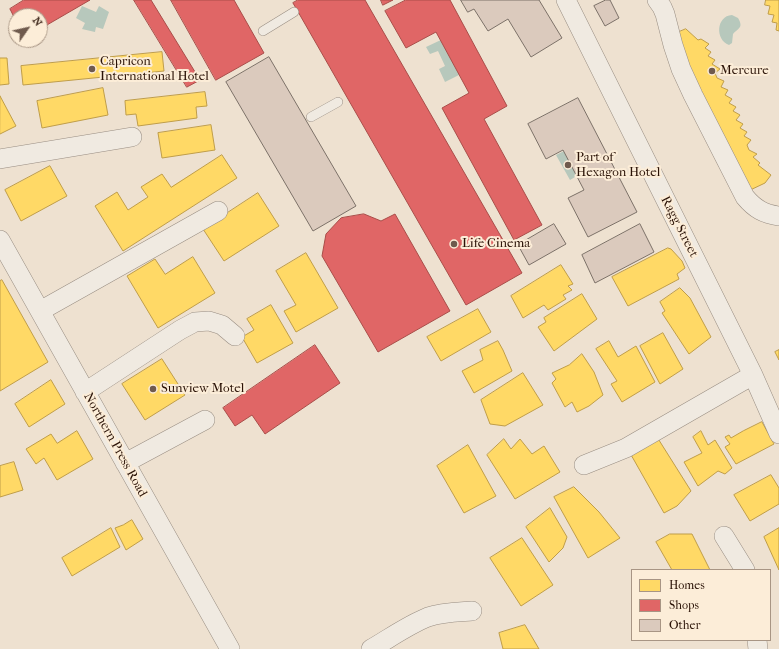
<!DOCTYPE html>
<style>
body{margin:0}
#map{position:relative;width:779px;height:649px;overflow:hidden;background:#eee1d0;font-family:"IM FELL French Canon",serif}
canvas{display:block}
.legend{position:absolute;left:631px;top:569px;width:140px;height:72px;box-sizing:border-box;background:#fcedd8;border:1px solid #a89584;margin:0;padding:5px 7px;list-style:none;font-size:12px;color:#2a1206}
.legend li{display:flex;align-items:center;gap:8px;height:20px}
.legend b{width:20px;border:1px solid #a89584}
.north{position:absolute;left:8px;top:8px;width:40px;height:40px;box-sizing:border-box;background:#fcedd8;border:1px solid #a89584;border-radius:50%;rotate:56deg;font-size:11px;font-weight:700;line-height:16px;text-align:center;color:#2a1206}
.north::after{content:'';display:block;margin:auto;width:14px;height:18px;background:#6f5a4d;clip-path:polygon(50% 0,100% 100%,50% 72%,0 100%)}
</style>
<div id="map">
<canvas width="779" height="649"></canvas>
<ul class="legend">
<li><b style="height:11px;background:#ffd966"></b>Homes</li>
<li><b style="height:11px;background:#e06666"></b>Shops</li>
<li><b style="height:11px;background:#dbcabd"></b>Other</li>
</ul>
<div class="north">N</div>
</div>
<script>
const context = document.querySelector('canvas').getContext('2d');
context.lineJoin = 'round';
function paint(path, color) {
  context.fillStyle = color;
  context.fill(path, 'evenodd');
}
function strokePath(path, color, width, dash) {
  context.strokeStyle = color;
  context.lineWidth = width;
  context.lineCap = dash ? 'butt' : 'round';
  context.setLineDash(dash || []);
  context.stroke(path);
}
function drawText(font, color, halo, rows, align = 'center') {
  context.font = font + ' "IM FELL French Canon",serif';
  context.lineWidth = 4;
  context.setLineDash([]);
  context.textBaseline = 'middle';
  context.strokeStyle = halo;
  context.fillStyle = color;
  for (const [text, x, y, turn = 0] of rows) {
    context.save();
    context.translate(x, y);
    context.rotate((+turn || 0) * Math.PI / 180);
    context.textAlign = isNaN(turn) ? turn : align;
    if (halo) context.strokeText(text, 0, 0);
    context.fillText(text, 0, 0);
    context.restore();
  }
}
paint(new Path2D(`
 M82,6L96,12L99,6L109,12L103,29L96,27L95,32L82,29L85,23L76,18Z
 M732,15L738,18C744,28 738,28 733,34L732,43L729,45C715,40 716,16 732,15Z
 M443,39L461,74L445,82L439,69L445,66L438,51L430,54L426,47Z
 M566,150L580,174L570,180L556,155Z`), '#b7c8bc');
const homes = new Path2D(`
 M766,0H779V31L776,30L777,23L772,22L774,15L768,14L770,6L765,5Z
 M686,29L698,40L701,39L709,44L705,48L711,52L708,56L715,60L712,64L720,69L715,73L717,78L724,81L721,87L728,90L725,95L732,99L729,103L736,107L733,111L740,115L736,120L743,124L740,128L747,132L744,136L751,140L747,145L749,150L757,154L753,157L760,163L758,165L771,175L765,183L746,192L672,35Z
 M162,52L164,71L23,85L21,66Z
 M0,58H7L9,84L0,85Z
 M103,88L108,115L42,128L37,101Z
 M205,92L207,106L196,107L197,118L138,126L136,114L126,115L125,101Z
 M0,96L16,126L0,134Z
 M211,125L215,150L162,158L158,133Z
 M222,155L237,178L123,251L95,206L117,192L128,210L148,197L141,187L162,174L171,187Z
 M50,166L67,196L21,221L5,190Z
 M258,193L279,226L224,261L203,229Z
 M668,248L671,249L682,261L685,268L677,274L679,279L628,306L612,277Z
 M306,253L338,308L296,332L284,311L296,305L276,271Z
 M193,257L215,293L158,328L127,276L155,259L165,274Z
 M561,265L573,284L568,286L572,290L563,295L566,299L548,310L544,305L523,318L511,296Z
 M2,280L48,362L0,391V281Z
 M680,288L690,298L711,337L689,354L662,313L665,311L660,302Z
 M582,294L597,319L554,351L538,327L546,322L544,318Z
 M271,305L293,343L257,363L242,337L254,330L247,319Z
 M478,309L491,332L441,361L427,337Z
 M663,333L683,369L660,384L640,346Z
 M498,341L503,350L512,371L474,393L462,371L483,360L480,350Z
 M609,341L618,357L636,346L655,382L622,402L611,384L617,381L596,349Z
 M779,350V360L775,352Z
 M582,354L594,372L603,395L589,406L577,412L572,402L565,407L552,383L556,379L552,373L569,365Z
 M162,359L185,395L145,420L122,384Z
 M523,373L543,405L505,426L490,424L481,400Z
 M51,380L65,404L29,427L15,404Z
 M762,422L774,444L736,464L725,447L730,444L725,437L729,435L731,438L743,431Z
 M77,431L93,459L57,480L44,458L36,464L26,449L51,434L57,443Z
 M701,431L708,445L715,440L732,468L725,474L718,471L698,486L684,462L702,453L693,437Z
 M657,437L691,491L677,506L664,513L630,453Z
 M504,439L511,449L520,439L532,454L544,446L560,472L515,499L487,455Z
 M468,445L496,496L464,513L437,466Z
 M14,462L23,490L0,497V466Z
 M771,475L779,488V504L750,521L734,495Z
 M574,487L599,512L620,538L588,558L554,497Z
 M550,508L567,537L563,548L549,562L526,527Z
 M132,520L143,539L126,550L115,528L123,525Z
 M111,528L120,547L72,576L62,558Z
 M779,528V570L764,537Z
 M670,534H692L710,570H672L656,542Z
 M522,538L553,585L521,606L490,558Z
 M525,625L539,649H503L499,633Z`);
paint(homes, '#ffd966');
strokePath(homes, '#bf9d49', 1);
const shops = new Path2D(`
 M24,0H90L40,29V16H16V21L10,9Z
 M134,0H151L200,80L187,87Z
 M171,0H234L264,53L216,80Z
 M298,0H365L522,273L466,305L293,3Z
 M381,0H393L383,5Z
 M406,0H450L507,106L484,119L542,225L514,240L442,108L469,93L436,32L406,48L385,11Z
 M364,214L381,221L395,214L450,311L378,352L322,256L326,234L341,218Z
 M315,345L340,383L265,434L252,415L235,426L223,408Z`);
paint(shops, '#e06666');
strokePath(shops, '#a94d49', 1);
const building = new Path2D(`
 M461,0H539L562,38L531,57L508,19L488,31L474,9L468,12Z
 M606,0H610L619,18L605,26L594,6Z
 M269,57L356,206L313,231L226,82Z
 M578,98L637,212L588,237L568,198L584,190L563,150L546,159L528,124Z
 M554,224L566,244L529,265L518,245Z
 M640,224L654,252L595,283L582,255Z`);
paint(building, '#dbcabd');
strokePath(building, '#7c7168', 1);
const service = new Path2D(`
 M263,31L294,12
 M311,117L338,102`);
const minor = new Path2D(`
 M566,0L753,375L779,434
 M657,0L662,7L665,14L673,45L681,69L693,95L745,197C755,209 764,214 779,216
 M0,159L132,137
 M0,240L230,649
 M40,311L218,211
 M85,392L180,330L195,322L209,321L222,325L235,336
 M125,463L205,420
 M584,465L626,448L753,375
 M724,536L745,570
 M757,640L758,649
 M371,649C390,638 408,625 428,617C442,612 457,612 472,611`);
strokePath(service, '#988d82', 10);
strokePath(minor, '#988d82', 20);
strokePath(service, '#f0eae1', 9);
strokePath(minor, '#f0eae1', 19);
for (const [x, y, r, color] of [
 [92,69,4,"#6f5a4d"],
 [712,71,4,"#6f5a4d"],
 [568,165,4,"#6f5a4d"],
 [454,244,4,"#6f5a4d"],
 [153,389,4,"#6f5a4d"]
]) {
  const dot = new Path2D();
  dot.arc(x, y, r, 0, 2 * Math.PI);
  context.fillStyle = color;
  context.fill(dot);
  strokePath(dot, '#fcedd8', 1.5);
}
drawText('13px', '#2a1206', '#fcedd8', [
 ["Capricon",100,62],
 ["International Hotel",100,77],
 ["Mercure",720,71],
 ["Part of",576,158],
 ["Hexagon Hotel",576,173],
 ["Life Cinema",462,244],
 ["Sunview Motel",161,389]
], 'left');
drawText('13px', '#2a1206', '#fcedd8', [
 ["Ragg Street",679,227,63],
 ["Northern Press Road",115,445,61]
]);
</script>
